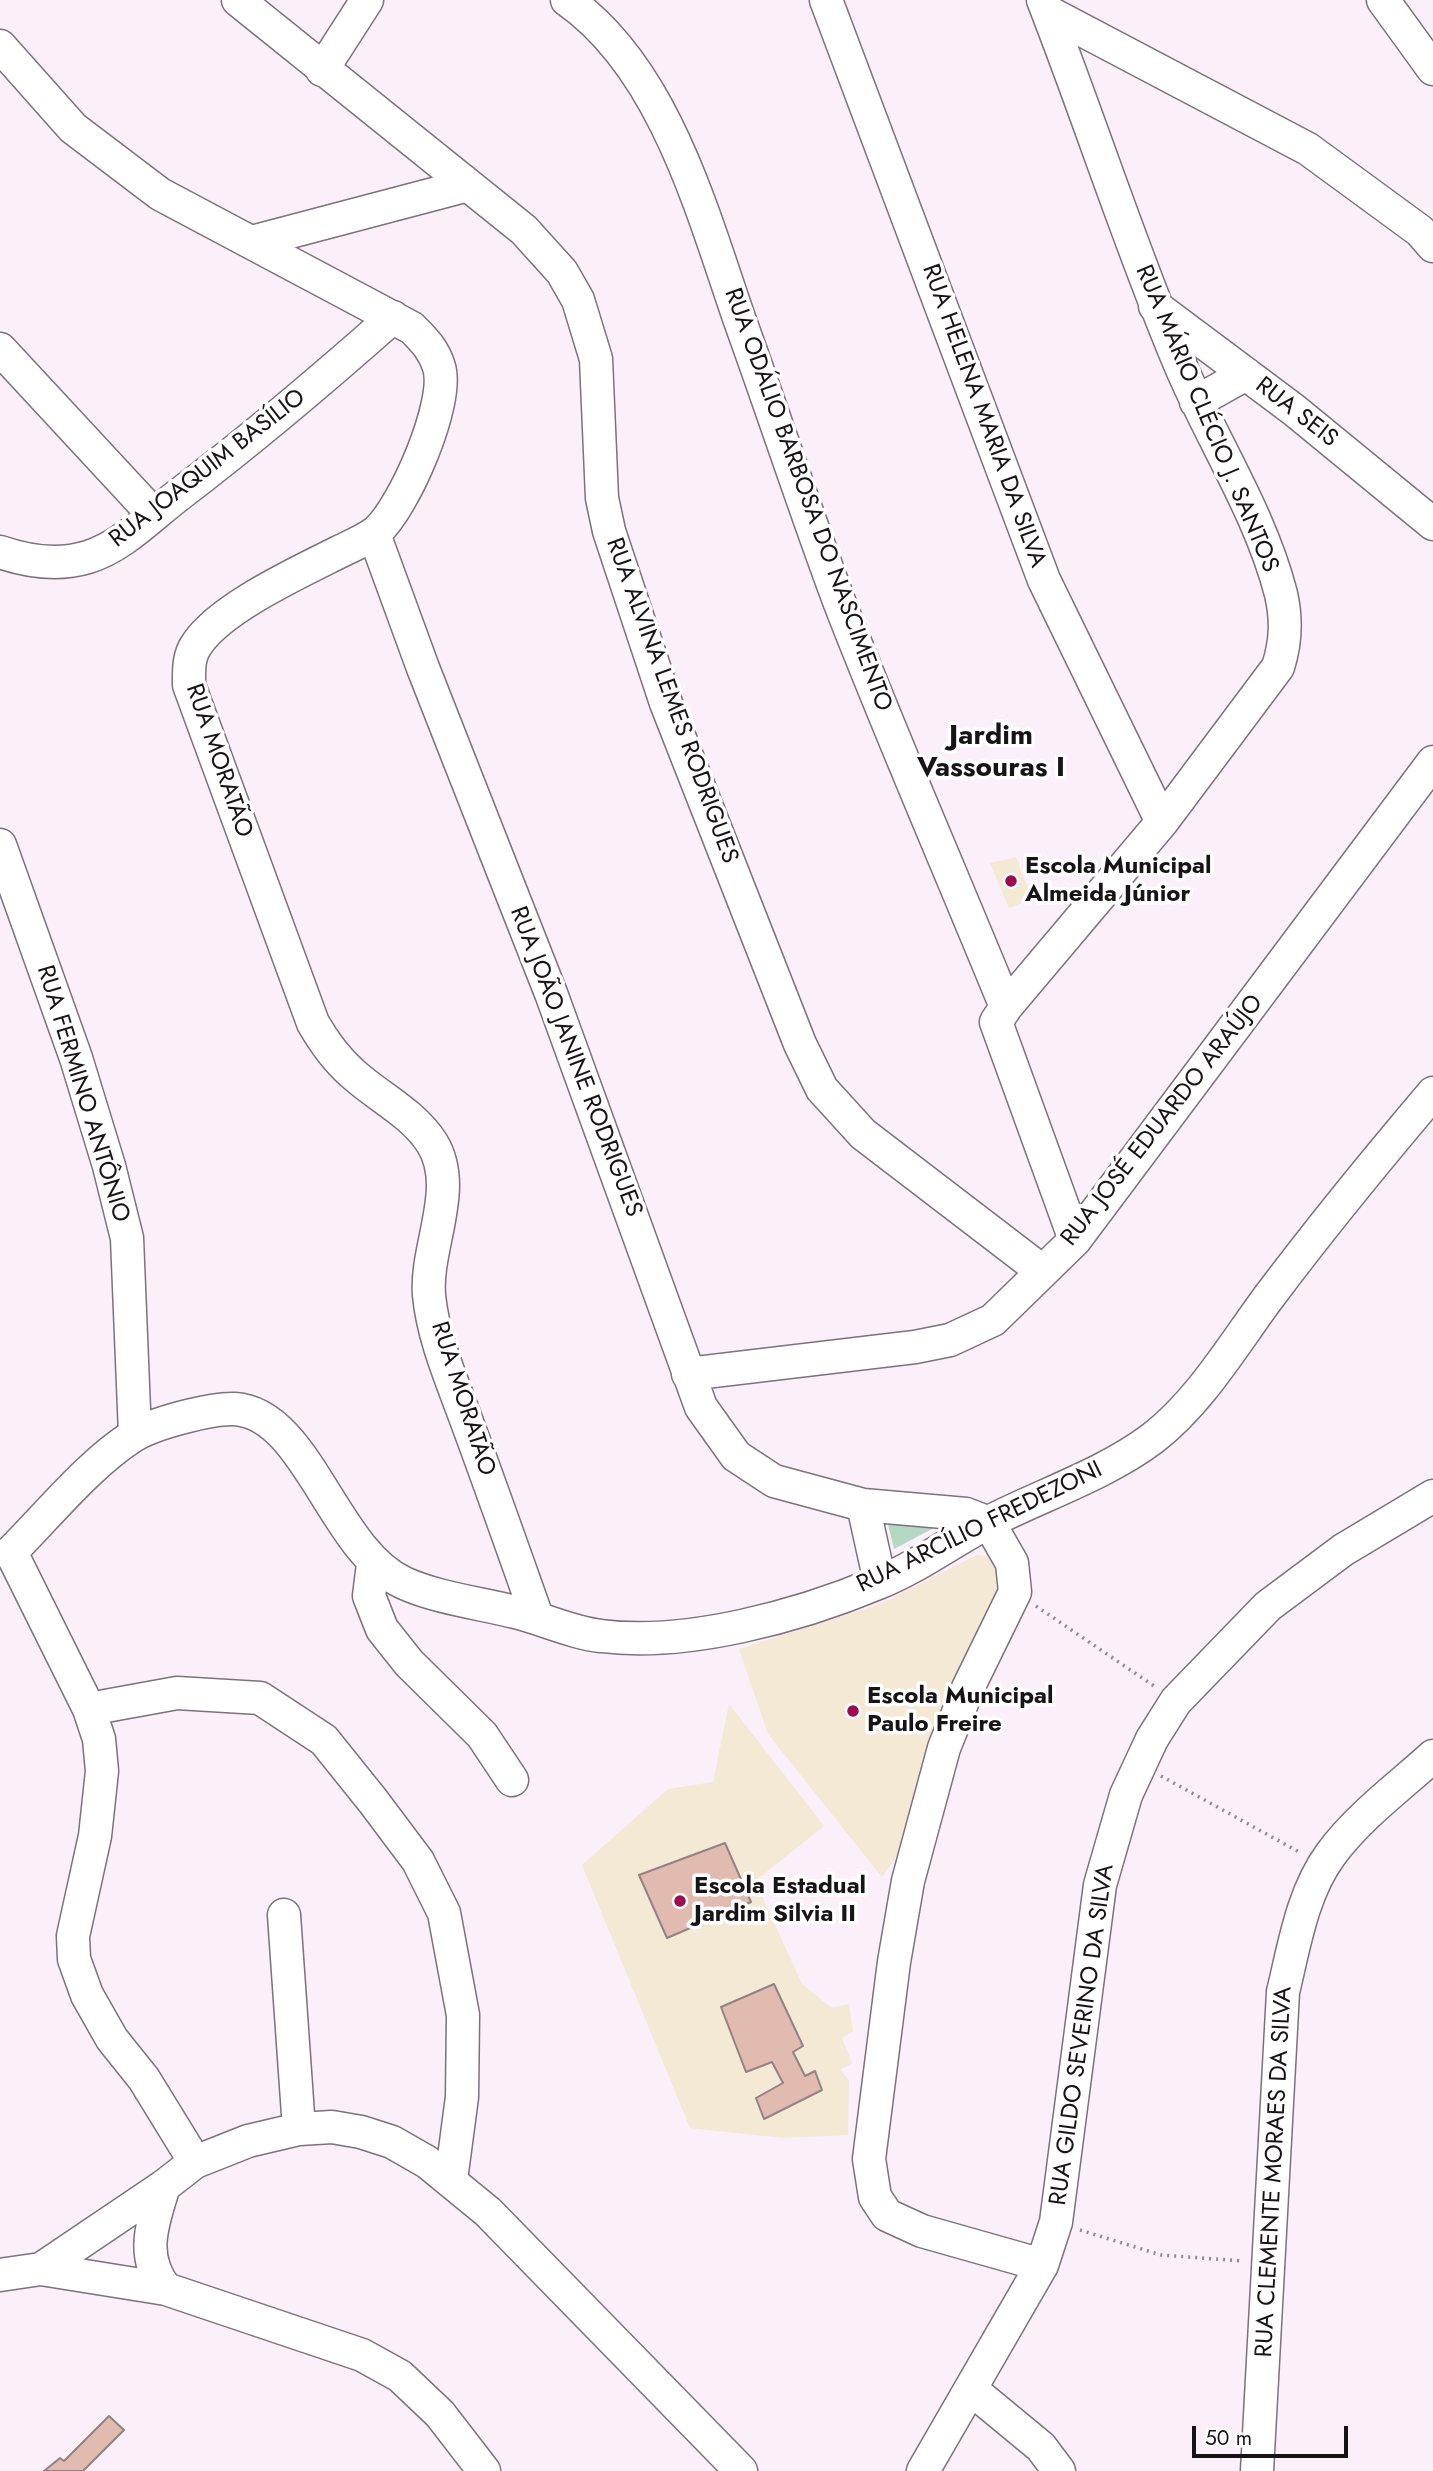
<!DOCTYPE html>
<meta charset="utf-8">
<style>
body{margin:0}
#map{position:relative;width:1433px;height:2471px;overflow:hidden;background:#fbeffa;font-family:Jost,sans-serif}
canvas{display:block}
.scale{position:absolute;left:1192px;top:2426px;width:156px;height:32px;box-sizing:border-box;border:4px solid #171316;border-top:0;padding-left:9px;font-size:21px;line-height:24px;white-space:nowrap;color:#171316;-webkit-text-stroke:5px #fff;paint-order:stroke}
</style>
<div id="map">
<canvas width="1433" height="2471"></canvas>
<div class="scale">50 m</div>
</div>
<script>
const context = document.querySelector('canvas').getContext('2d');
context.lineJoin = 'round';
function paint(path, color) {
  context.fillStyle = color;
  context.fill(path, 'evenodd');
}
function strokePath(path, color, width, dash) {
  context.strokeStyle = color;
  context.lineWidth = width;
  context.lineCap = dash ? 'butt' : 'round';
  context.setLineDash(dash || []);
  context.stroke(path);
}
function drawText(font, color, halo, rows, align = 'center') {
  context.font = font + ' Jost,sans-serif';
  context.lineWidth = 7;
  context.setLineDash([]);
  context.textBaseline = 'middle';
  context.strokeStyle = halo;
  context.fillStyle = color;
  for (const [text, x, y, turn = 0] of rows) {
    context.save();
    context.translate(x, y);
    context.rotate((+turn || 0) * Math.PI / 180);
    context.textAlign = isNaN(turn) ? turn : align;
    if (halo) context.strokeText(text, 0, 0);
    context.fillText(text, 0, 0);
    context.restore();
  }
}
paint(new Path2D(`
 M1016,857L1032,899L1009,908L990,863Z
 M977,1555L990,1557L1005,1581L905,1844L882,1877L768,1734L739,1649L880,1604Z
 M729,1704L824,1826L755,1881L802,1984L832,2008L849,2004L853,2031L842,2038L852,2063L840,2070L849,2080L848,2135L783,2138L690,2128L582,1865L668,1789L713,1782Z`), '#f3e9d4');
paint(new Path2D(`
 M886,1516L951,1519L894,1549Z`), '#b4d8c3');
const building = new Path2D(`
 M725,1843L751,1902L667,1938L639,1875Z
 M774,1984L803,2046L793,2052L805,2076L815,2071L822,2090L764,2119L756,2098L783,2083L772,2062L746,2072L721,2007Z
 M109,2416L124,2430L83,2471H44L60,2458L64,2461Z`);
paint(building, '#e1bab0');
strokePath(building, '#928380', 2);
const minor = new Path2D(`
 M238,0L524,230L562,272L578,300L596,359L602,498L609,531L666,703L800,1044L822,1089L863,1134L1042,1271
 M567,0C664,68 702,211 739,318C773,412 804,507 839,601C892,738 951,872 1006,1007L996,1022L1075,1240
 M826,0L1044,580L1162,822
 M1383,0L1433,69
 M1048,12L1308,149L1420,231L1433,246
 M0,46L73,128L160,194L412,328C424,340 434,350 439,367C450,402 404,508 376,532C366,540 351,546 339,552C299,572 221,608 197,644C188,656 189,671 189,685L313,1023C324,1042 336,1059 352,1073C378,1097 412,1112 432,1143C460,1188 425,1247 429,1295C433,1338 452,1381 467,1422C491,1487 514,1552 537,1617
 M322,70L367,0
 M252,242L468,185
 M1155,306L1294,410L1433,524
 M0,349L154,515
 M1196,402L1246,374
 M374,534L423,668L552,996L701,1407L736,1456L774,1481L863,1505L966,1514L989,1523L1012,1563L1015,1592L968,1688L944,1748L908,1881L894,1962L869,2159L875,2197L887,2215L922,2231L1042,2265
 M0,552C29,562 59,566 88,557C121,547 149,518 176,497C251,440 322,380 393,317
 M0,845L76,1058L109,1166L127,1238L135,1434
 M1006,1007L1162,822L1278,667C1286,642 1287,620 1281,594C1260,512 1211,439 1179,362C1129,243 1090,120 1043,0
 M688,1374L915,1347L950,1340L993,1320L1075,1240L1433,762
 M863,1505L880,1582
 M373,1564L369,1596L382,1629L409,1663L482,1735L512,1780
 M89,1709L177,1693L260,1698L324,1740L373,1801L418,1861L444,1913L463,2015L462,2097L451,2180
 M284,1915L299,2129
 M195,2162L144,2079L112,2039L87,1995L74,1959L73,1936L95,1836L102,1771L99,1739L89,1709L11,1552C48,1515 89,1464 133,1436C154,1423 211,1408 235,1409C308,1414 333,1551 404,1583C437,1598 479,1603 515,1612C544,1619 572,1633 601,1636C687,1647 799,1616 878,1583C916,1568 951,1542 987,1523C1041,1495 1104,1475 1153,1438C1201,1401 1235,1342 1271,1294C1323,1225 1377,1159 1433,1093
 M164,2186C153,2222 139,2256 166,2289
 M41,2269L166,2289L362,2355L400,2376L440,2414L484,2471
 M0,2275L41,2269L164,2186L195,2162L248,2141L299,2129L332,2127L361,2132L392,2142L427,2162L488,2212L741,2471
 M972,2390L1041,2447L1059,2471
 M923,2471L1042,2265L1056,2222L1100,1885L1126,1795L1152,1739L1176,1701L1268,1606L1343,1550L1433,1496
 M1257,2471L1283,1992C1294,1947 1302,1893 1331,1854C1358,1817 1399,1787 1433,1756`);
strokePath(minor, '#7c727b', 35);
strokePath(new Path2D(`
 M1036,1606L1154,1686
 M1161,1776L1301,1853
 M1080,2230L1161,2255L1243,2261`), '#918990', 3.5, [2, 5]);
strokePath(minor, '#fff', 32);
for (const [x, y, r, color] of [
 [1011,881,7,"#9f094f"],
 [853,1711,7,"#9f094f"],
 [680,1901,7,"#9f094f"]
]) {
  const dot = new Path2D();
  dot.arc(x, y, r, 0, 2 * Math.PI);
  context.fillStyle = color;
  context.fill(dot);
  strokePath(dot, '#fff', 2.5);
}
drawText('24px', '#171316', '#fff', [
 ["RUA SEIS",1296,413,38],
 ["RUA HELENA MARIA DA SILVA",983,416,70],
 ["RUA MÁRIO CLÉCIO J. SANTOS",1206,419,67],
 ["RUA JOAQUIM BASÍLIO",208,469,-38],
 ["RUA ODÁLIO BARBOSA DO NASCIMENTO",807,500,70],
 ["RUA ALVINA LEMES RODRIGUES",671,701,70],
 ["RUA MORATÃO",218,761,71],
 ["RUA JOÃO JANINE RODRIGUES",575,1062,69],
 ["RUA FERMINO ANTÔNIO",82,1094,73],
 ["RUA JOSÉ EDUARDO ARAÚJO",1163,1121,-52],
 ["RUA MORATÃO",462,1399,72],
 ["RUA ARCÍLIO FREDEZONI",980,1528,-26],
 ["RUA GILDO SEVERINO DA SILVA",1083,2035,-82],
 ["RUA CLEMENTE MORAES DA SILVA",1275,2172,-87]
]);
drawText('bold 24px', '#171316', '#fff', [
 ["Escola Municipal",1025,867],
 ["Almeida Júnior",1025,895],
 ["Escola Municipal",867,1697],
 ["Paulo Freire",867,1725],
 ["Escola Estadual",694,1887],
 ["Jardim Silvia II",694,1915]
], 'left');
drawText('bold 28px', '#171316', '#fff', [
 ["Jardim",991,737],
 ["Vassouras I",991,769]
]);
</script>
